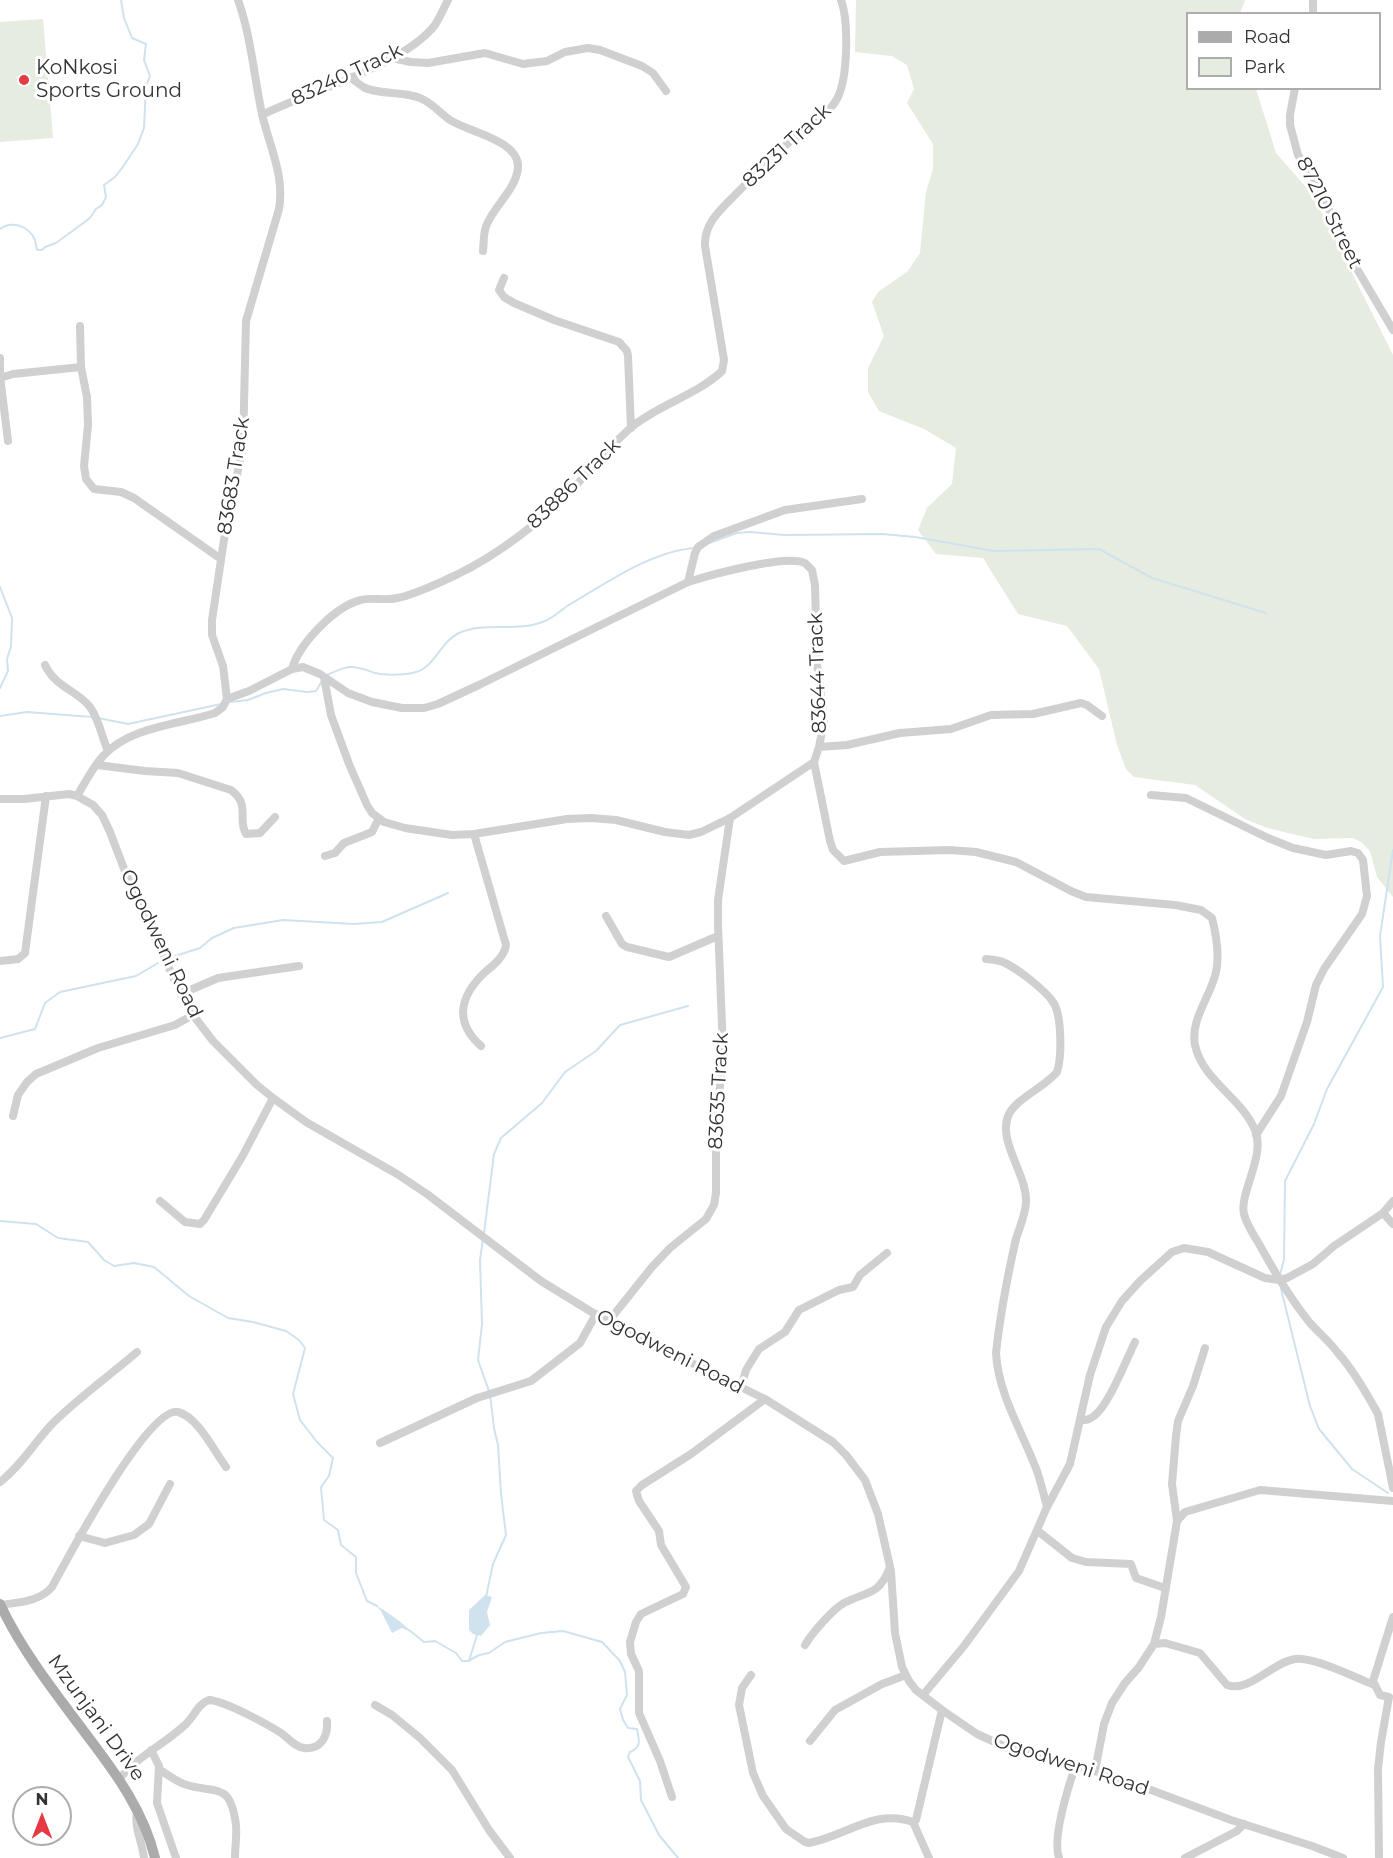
<!DOCTYPE html>
<style>
body{margin:0}
#map{position:relative;width:1393px;height:1858px;overflow:hidden;background:#fff;font-family:Montserrat,sans-serif}
canvas{display:block}
.legend{position:absolute;left:1186px;top:12px;width:195px;height:78px;box-sizing:border-box;background:#fff;border:2px solid #adadad;margin:0;padding:8px 10px;list-style:none;font-size:18px;color:#333}
.legend li{display:flex;align-items:center;gap:12px;height:30px}
.legend b{width:30px;border:2px solid #adadad}
.north{position:absolute;left:12px;top:1786px;width:60px;height:60px;box-sizing:border-box;background:#fff;border:2px solid #adadad;border-radius:50%;rotate:0deg;font-size:16px;font-weight:700;line-height:24px;text-align:center;color:#333}
.north::after{content:'';display:block;margin:auto;width:21px;height:27px;background:#e63946;clip-path:polygon(50% 0,100% 100%,50% 72%,0 100%)}
</style>
<div id="map">
<canvas width="1393" height="1858"></canvas>
<ul class="legend">
<li><b style="height:8px;background:#ababab"></b>Road</li>
<li><b style="height:16px;background:#e6ecdf"></b>Park</li>
</ul>
<div class="north">N</div>
</div>
<script>
const context = document.querySelector('canvas').getContext('2d');
context.lineJoin = 'round';
function paint(path, color) {
  context.fillStyle = color;
  context.fill(path, 'evenodd');
}
function strokePath(path, color, width, dash) {
  context.strokeStyle = color;
  context.lineWidth = width;
  context.lineCap = dash ? 'butt' : 'round';
  context.setLineDash(dash || []);
  context.stroke(path);
}
function drawText(font, color, halo, rows, align = 'center') {
  context.font = font + ' Montserrat,sans-serif';
  context.lineWidth = 6;
  context.setLineDash([]);
  context.textBaseline = 'middle';
  context.strokeStyle = halo;
  context.fillStyle = color;
  for (const [text, x, y, turn = 0] of rows) {
    context.save();
    context.translate(x, y);
    context.rotate((+turn || 0) * Math.PI / 180);
    context.textAlign = isNaN(turn) ? turn : align;
    if (halo) context.strokeText(text, 0, 0);
    context.fillText(text, 0, 0);
    context.restore();
  }
}
paint(new Path2D(`
 M856,0H1245L1240,13L1188,14V88L1256,89L1276,153L1313,195L1393,355V897L1377,877L1370,851L1361,842L1353,838L1314,839L1267,828L1245,819L1195,785L1134,777L1126,769L1117,745L1099,669L1067,626L1018,614L983,558L936,554L918,530L927,508L952,484L956,448L924,429L879,411L868,392V368L884,336L872,302L878,292L907,272L920,253L926,192L933,169V144L907,103L914,89L907,65L892,56L855,52Z
 M43,19L53,138L0,142V22Z`), '#e6ecdf');
paint(new Path2D(`
 M485,1595L492,1597L487,1612L490,1625L481,1636L473,1634L469,1630V1610Z
 M376,1606C384,1609 406,1625 411,1632L402,1628L392,1633L381,1611Z`), '#cfe2ee');
strokePath(new Path2D(`
 M0,229C12,220 29,226 35,240C36,244 36,247 37,250H42L45,247L56,243L90,218L96,209L102,205L106,197L104,185L115,177L122,168L138,144L144,128L146,86L150,76L144,60L146,44L132,38L124,18L121,0
 M709,543L737,533L751,532L784,535L882,534L915,537L994,551L1099,549L1152,578L1266,613
 M0,587L12,618L11,647L7,659L8,671L0,688
 M327,675C334,672 341,668 349,667C360,666 369,672 380,674C391,675 405,675 416,672C435,667 440,642 459,633C485,621 518,633 545,621C553,618 560,611 567,606C605,584 651,551 695,548
 M230,702L248,700L266,693L283,689L307,692L316,691L322,681
 M0,716L27,712L92,717
 M98,718L128,724L221,704
 M172,957L200,948L212,938L234,928L283,920L354,924L382,922L448,893
 M0,1038L35,1029L45,1003L60,992L136,976L158,963
 M0,1221L36,1224L58,1238L88,1242L104,1260L114,1266L134,1263L154,1267L189,1296L228,1318L253,1322L286,1331L299,1340L305,1348L293,1394L300,1420L317,1442L333,1458L329,1476L321,1487L324,1520L338,1530L341,1545L356,1557V1573L367,1601L377,1606
 M484,1233L494,1154L501,1138L542,1103L565,1072L596,1051L620,1025L688,1006
 M483,1239L480,1260L482,1324L478,1360L490,1394L494,1428L498,1445L501,1494L506,1535L493,1564L486,1597
 M1280,1275L1284,1259L1285,1181L1314,1124L1327,1089L1383,987L1380,936L1393,850
 M1281,1289L1310,1406L1319,1429L1352,1469L1388,1493
 M409,1630L424,1642L435,1641L456,1653L462,1661H468L479,1655L489,1653L505,1642L541,1633L563,1631L602,1642L620,1661L625,1672L627,1695L620,1709L623,1720L628,1728L637,1729C639,1740 642,1747 630,1752L628,1757L640,1781L641,1800L659,1835L678,1858
 M469,1661L477,1635`), '#cfe2ee', 2);
strokePath(new Path2D(`
 M1313,14V0
 M392,58L411,62L428,63L485,53L523,64L547,61L565,52L588,48L600,50L642,66L653,73L666,91
 M350,77C355,81 360,85 365,88C382,95 403,91 420,98C431,102 440,113 450,120C468,132 520,140 518,168C516,189 495,205 487,224C483,232 484,242 483,251
 M1295,88L1290,115V125L1298,155L1319,187L1350,257L1393,330
 M262,115C310,91 403,66 435,25C440,17 444,8 448,0
 M504,278L499,290L504,297L514,303L554,320L619,342L627,351L628,356L631,428
 M80,326L81,367L87,397L88,425L84,466L86,479L94,489L121,492L134,498L221,559
 M0,358V371
 M0,376L8,441
 M0,378L13,374L81,367
 M688,582L695,553L698,547L714,536L785,510L862,499
 M45,665C56,688 77,690 90,707C99,719 102,738 108,751
 M292,669C299,644 335,606 361,600C372,597 385,601 397,598C417,594 438,583 456,575C498,555 545,519 576,485C595,466 612,443 633,426C660,404 697,395 722,371L724,360L705,246C704,224 719,211 734,196C753,177 772,157 793,139C808,127 827,116 837,99C848,78 849,22 841,0
 M227,699L249,691L292,669L303,667L320,674L348,693L372,702L402,708H424L438,704L481,684L688,582C710,575 786,554 805,563L812,570L815,585L817,664L824,721L819,747L814,762L730,818L701,832L689,835L665,832L616,820L591,818L567,819L474,834L452,835L405,828L384,822L372,813L367,805L349,764L331,715L324,677
 M819,747L847,745L900,733L951,729L991,715L1033,714L1081,703L1087,705L1102,716
 M814,762L830,841L833,850L844,861L880,852L950,850L976,852L1016,862L1071,891L1086,897L1175,905L1201,910L1212,918C1216,934 1220,955 1216,972C1211,996 1190,1019 1195,1045C1202,1080 1242,1098 1255,1130C1266,1156 1239,1193 1244,1214C1247,1227 1257,1239 1263,1251C1277,1276 1292,1301 1310,1323C1319,1333 1330,1342 1338,1353C1354,1371 1366,1392 1378,1414L1393,1488
 M97,765L145,771L178,773L231,790C251,805 237,819 246,834L260,833L275,817
 M1151,795L1186,798L1268,838L1293,848L1326,855L1351,851L1358,853L1363,860L1367,896L1362,914L1324,969L1316,985L1307,1022L1281,1096L1256,1135
 M77,796C85,783 92,768 103,756C131,726 178,725 215,713L223,707L227,699L223,666L212,635V620L225,533L243,446L246,321L279,209C285,176 269,145 262,114C254,76 251,36 238,0
 M0,799H24L69,794L77,796L93,805L102,815L110,832L126,874L181,994L193,1015L213,1041L257,1085L273,1098L306,1122L397,1174L427,1194L541,1281L608,1322L765,1399L833,1442L846,1455L865,1480L878,1514L891,1571L895,1633L902,1667L909,1681L916,1690L942,1710L977,1734L1008,1748L1047,1760L1111,1775L1231,1820L1312,1846L1343,1858
 M474,834L506,945C504,958 492,966 483,974C460,997 454,1022 481,1046
 M325,856L335,853L344,843L372,832L379,818
 M606,916L622,944L627,947L669,957L718,936
 M986,959C993,960 999,960 1005,963C1018,969 1045,990 1053,1002C1062,1015 1062,1057 1057,1072C1045,1087 1017,1098 1009,1114C996,1140 1028,1175 1026,1203C1025,1217 1018,1230 1015,1243C1007,1279 1000,1316 996,1353C998,1394 1023,1433 1037,1471C1041,1483 1044,1495 1047,1507
 M0,961L18,959L25,953L46,796
 M181,994L218,978L299,966
 M13,1116L18,1095L27,1082L36,1074L98,1048L175,1025L193,1015
 M160,1201L185,1222L200,1224L204,1220L242,1157L273,1098
 M1383,1213L1393,1224
 M608,1322L652,1267L670,1248L706,1219L714,1205L716,1193V1135L723,1051L718,924V900L730,818
 M741,1388L746,1370L759,1349L785,1332L799,1310L839,1290L853,1287L860,1275L887,1253
 M1081,1420C1086,1420 1089,1420 1094,1416C1109,1405 1126,1360 1135,1342
 M380,1443L477,1398L531,1381L580,1343L596,1314
 M0,1482C21,1466 34,1443 52,1424C78,1398 109,1376 137,1352
 M1177,1521L1172,1484L1176,1436L1178,1421L1193,1386L1205,1348
 M1038,1531L1072,1558L1086,1562L1131,1564L1136,1578L1165,1588
 M79,1536L105,1543L134,1535L149,1524L170,1484
 M1,1605C19,1602 39,1602 52,1587C66,1561 149,1404 178,1412C198,1417 214,1451 226,1467
 M1154,1644L1165,1643L1200,1653L1227,1685C1249,1693 1273,1662 1295,1659C1312,1656 1357,1678 1374,1685
 M805,1645C812,1633 833,1609 844,1603C869,1590 878,1597 890,1567
 M751,1675L742,1688L739,1705L753,1773L763,1796L786,1829L805,1842L809,1843C846,1836 875,1808 913,1822L916,1820L942,1710
 M923,1695L964,1646L1019,1571L1047,1507L1070,1464L1090,1375L1106,1327L1122,1301L1140,1281L1172,1252L1184,1248L1208,1252L1265,1278L1279,1280L1287,1278L1313,1264L1334,1246L1383,1213L1393,1201
 M1389,1697L1380,1695L1373,1681L1393,1617
 M375,1705L392,1715L420,1738L452,1770L489,1830L510,1858
 M810,1741L835,1710L882,1684L906,1675
 M151,1750L159,1766L157,1803L176,1858
 M160,1770C168,1775 176,1781 184,1784C216,1795 230,1780 236,1825C237,1836 235,1847 235,1858
 M1095,1771L1104,1724L1112,1703L1125,1683L1139,1667L1154,1644L1161,1617L1177,1521L1185,1512L1260,1490L1393,1501
 M119,1779C138,1756 165,1744 186,1724C195,1715 198,1704 209,1700C225,1701 267,1724 281,1733C288,1738 295,1747 304,1748C322,1750 328,1735 327,1721
 M672,1797L660,1761L639,1713V1671L631,1654L630,1642L636,1622L641,1614L683,1594L686,1587L661,1545L659,1531L639,1501L636,1491L642,1485L691,1454L765,1399
 M137,1811C134,1829 142,1840 144,1858
 M913,1822L929,1858
 M1059,1858C1052,1838 1068,1788 1075,1767
 M1185,1858L1237,1831L1244,1824
 M1379,1858L1378,1769L1381,1742L1389,1697`), '#d0d0d0', 8);
strokePath(new Path2D(`
 M0,1604C23,1653 57,1695 89,1738C117,1775 144,1812 155,1858`), '#ababab', 10);
for (const [x, y, r, color] of [
 [24,80,6,"#e63946"]
]) {
  const dot = new Path2D();
  dot.arc(x, y, r, 0, 2 * Math.PI);
  context.fillStyle = color;
  context.fill(dot);
  strokePath(dot, '#fff', 2);
}
drawText('20px', '#333', '#fff', [
 ["KoNkosi",36,68],
 ["Sports Ground",36,91]
], 'left');
drawText('20px', '#333', '#fff', [
 ["83240 Track",347,75,-25],
 ["83231 Track",787,146,-43],
 ["87210 Street",1329,213,63],
 ["83683 Track",234,476,-81],
 ["83886 Track",574,484,-44],
 ["83644 Track",818,673,-92],
 ["Ogodweni Road",161,944,64],
 ["83635 Track",719,1091,-87],
 ["Ogodweni Road",670,1352,27],
 ["Mzunjani Drive",96,1718,54],
 ["Ogodweni Road",1071,1765,18]
]);
</script>
